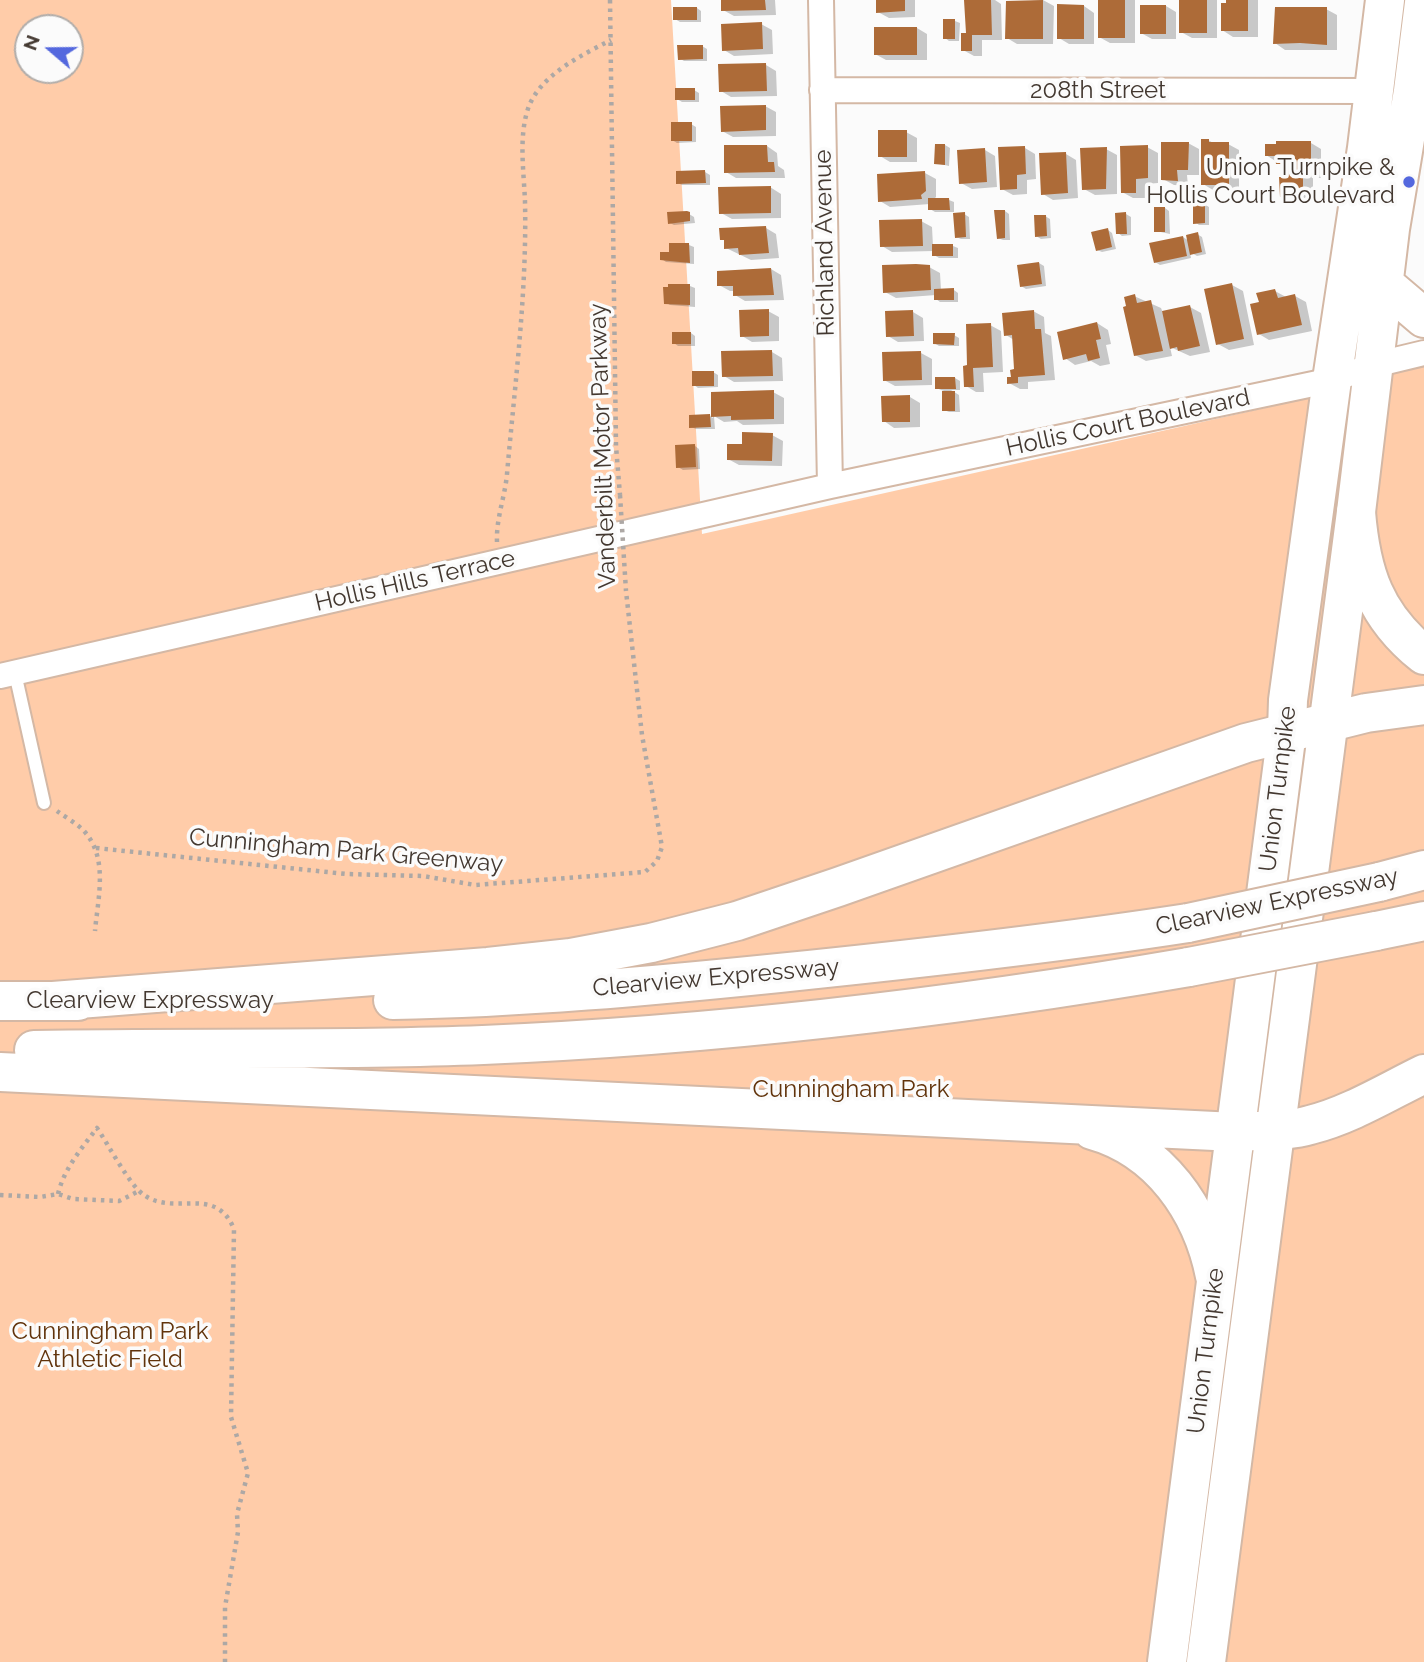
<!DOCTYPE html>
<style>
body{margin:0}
#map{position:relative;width:1424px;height:1662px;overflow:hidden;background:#fbfbfb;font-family:Raleway,sans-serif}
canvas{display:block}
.north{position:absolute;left:14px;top:14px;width:70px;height:70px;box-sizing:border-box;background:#fbfbfb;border:2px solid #b1adaa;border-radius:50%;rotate:290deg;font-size:19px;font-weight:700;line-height:28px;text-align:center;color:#433830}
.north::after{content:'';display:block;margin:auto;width:24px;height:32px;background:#5468de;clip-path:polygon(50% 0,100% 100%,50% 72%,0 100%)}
</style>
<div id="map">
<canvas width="1424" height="1662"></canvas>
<div class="north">N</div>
</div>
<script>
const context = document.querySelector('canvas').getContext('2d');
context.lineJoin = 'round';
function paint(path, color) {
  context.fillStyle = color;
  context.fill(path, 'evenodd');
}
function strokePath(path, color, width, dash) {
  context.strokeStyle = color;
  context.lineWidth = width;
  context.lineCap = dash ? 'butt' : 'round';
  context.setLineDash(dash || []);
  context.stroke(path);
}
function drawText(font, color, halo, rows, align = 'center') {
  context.font = font + ' Raleway,sans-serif';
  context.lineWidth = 7;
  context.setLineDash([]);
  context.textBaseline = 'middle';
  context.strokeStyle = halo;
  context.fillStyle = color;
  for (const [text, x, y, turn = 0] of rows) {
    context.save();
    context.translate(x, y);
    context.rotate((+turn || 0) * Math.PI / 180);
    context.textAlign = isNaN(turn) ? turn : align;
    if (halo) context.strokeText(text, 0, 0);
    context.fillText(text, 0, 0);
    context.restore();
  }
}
paint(new Path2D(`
 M0,0H671L702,534L1327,394L1424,365V1662H0ZM28,28H70V70H28Z`), '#ffcca9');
paint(new Path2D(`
 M723,0H775L776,15L734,16L723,10Z
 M878,0H915V17L889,18L878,12Z
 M966,0H995L1001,4L1002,40H982V56H974L963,50L968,35Z
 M1043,0L1054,6L1053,44H1017L1007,38L1008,3Z
 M1099,0H1135V43H1110L1099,37Z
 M1181,0H1217V38H1192L1181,32Z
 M1227,0H1258V37H1233L1222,30Z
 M1084,6L1094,13V44H1069L1059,38Z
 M1166,6L1176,12V39H1152L1141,33Z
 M697,8L701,11V22H680L675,19Z
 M1326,9L1337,15V50H1285L1275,43Z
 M955,21L960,23L959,41H949L945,38Z
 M761,24L772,30L773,54L734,56L724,50Z
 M917,28L927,34V60H886L875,54Z
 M702,46L707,49V61H684L679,58Z
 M766,65L776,71L777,96L731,97L721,91Z
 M694,90L699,93V102H682L677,99Z
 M765,106L776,112V136L733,137L722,131Z
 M691,124L696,127V142L677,143L672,140Z
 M906,132L917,138V162H890L880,156Z
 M1208,140L1215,144H1228L1239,150V190H1213L1203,184Z
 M1188,143L1199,149V175H1187L1188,186L1174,185L1163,179Z
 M1311,143L1321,149V178H1313V201L1292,202L1281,196L1288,179V169L1266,155Z
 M945,145L950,148L949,166L936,163Z
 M767,146L777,153L778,166L784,170L785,178H736L726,172Z
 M1147,147L1158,153V183L1146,184V198H1133L1122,192Z
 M1025,148L1035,154L1036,179L1027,180V194L1013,195L1002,189Z
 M1106,149L1117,155V194L1095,195L1084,189Z
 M985,150L995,156L997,187L972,189L961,183Z
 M1066,154L1076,160L1078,198L1053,200L1043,194Z
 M705,172L710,175V185H682L678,183Z
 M925,173L936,179V197L933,200H949L954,202V212H935L930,209V204L890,207L880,201Z
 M770,187L781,194V218L732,219L721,213Z
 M1204,204L1209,207V225H1199L1195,222Z
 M1165,208L1169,211L1170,234L1156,231Z
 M1005,211L1009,214L1010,240H1003L998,238Z
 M689,214L694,217L695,223L674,225L670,223Z
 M964,214L969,217L970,239H961L956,237Z
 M1126,214L1131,217V235L1122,236L1118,233Z
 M1045,216L1050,219L1051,238L1041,239L1036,236Z
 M921,221L932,227L933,246H953L958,248V258H939L934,255V251L892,252L882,246Z
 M766,228L776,234L779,258L751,260L726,248V241L722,239Z
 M1108,230L1112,233L1116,249L1102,252L1097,250Z
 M1197,234L1202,237L1206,254L1197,256L1190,252L1191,258L1160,265L1155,262L1183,237L1189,241Z
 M689,245L694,247V264L666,262L662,259Z
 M1039,263L1044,266L1046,286L1026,289L1021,286Z
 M929,267L940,273L941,290H954L958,293V302H940L936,299V295L896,298L885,292Z
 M771,269L781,275L784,300L745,301L735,295V291H730L719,285Z
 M1232,285L1243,291L1254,345L1229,350L1218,344Z
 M690,286L695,288V307L670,305L665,302Z
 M1275,291L1286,297L1295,296L1306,302L1312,331L1269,340L1259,334L1261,304Z
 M1134,296L1161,308L1163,313L1190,307L1201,313L1210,352L1190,356L1170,347L1172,356L1146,361L1135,355L1128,307Z
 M768,311L779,317V341L752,342L742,336Z
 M1033,311L1044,317L1045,333L1051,336L1055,380L1028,382V389H1020L1009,383L1016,371L1014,340L1006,335Z
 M913,312L923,318L924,341L898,342L888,336Z
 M1097,323L1108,330L1111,344L1106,345L1110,364L1100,366L1091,361L1075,365L1065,358Z
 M990,325L1001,331L1003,372L983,373L984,392H976L966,386L969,367Z
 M691,333L695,336V346H678L674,343Z
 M954,335L959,338V346H939L934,343Z
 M772,352L782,358L783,381L734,382L724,376Z
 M921,353L932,359V385L895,386L884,380Z
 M713,372L718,375V387L698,388L694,385Z
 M955,378L960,381V390H951L959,395L960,412H949L944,410V391L936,388Z
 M773,392L784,398V424L743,425L737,421L724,422L714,416L715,429H696L691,427L710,416L713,418L712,393Z
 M910,397L920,403V427L894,428L884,421Z
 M772,435L783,441L782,466L739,465L728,459L744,446Z
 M695,446L699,449L700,469L683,470L678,467Z`), '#0003');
paint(new Path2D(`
 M721,0H765L766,10L721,11Z
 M876,0H905V11L876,13Z
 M964,0H991L992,35H972V51H961V33H966Z
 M1043,0V39H1005L1006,1Z
 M1098,0H1125V38H1098Z
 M1179,0H1207V33H1179Z
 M1226,0H1248V31H1221V3H1226Z
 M1057,4L1084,5V39H1057Z
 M1140,5H1166V34H1140Z
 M673,7H697V20H673Z
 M1275,7H1327V45L1300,43L1273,44Z
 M943,19H955V39H943Z
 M762,22L763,49L722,51L721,24Z
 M874,27H917V55H874Z
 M677,45H703V59L678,60Z
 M766,63L767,91L719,92L718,64Z
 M675,88H695V100H675Z
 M766,105V130L721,132L720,106Z
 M671,122H692V141H671Z
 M878,130H907V157H878Z
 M1201,139H1209V142H1229V185H1201Z
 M1276,141H1311V173H1303V196L1280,197L1279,177H1286V164H1276L1275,156H1265V144H1276Z
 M1161,142H1189L1188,170H1177L1178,181L1161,180Z
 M935,144H945V165L934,164Z
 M724,145H767L768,162H774L775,172L724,173Z
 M1148,145V178L1136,179V193H1121L1120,146Z
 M1025,146L1026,174L1017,175V189L1000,190L998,147Z
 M1107,147L1106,189L1082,190L1080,148Z
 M985,148L987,182L959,184L957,150Z
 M1066,152L1068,193L1041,195L1039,153Z
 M705,170L706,183L676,184V171Z
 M925,171L926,191L921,195L922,199L878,202L877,174Z
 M771,186V213L719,214L718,187Z
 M928,198H949L950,210H928Z
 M1205,202V223L1193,224V203Z
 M1154,207H1165V232H1154Z
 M994,210H1005V238L997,239Z
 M687,211L690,212V221L668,224L667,212Z
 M965,212L966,237L955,238L953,213Z
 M1126,212L1127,234H1116L1115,213Z
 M1034,215H1046L1047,236L1035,237Z
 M922,219L923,246L880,247L879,220Z
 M766,226L769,253L739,255L738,248L724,249V240H720L719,228Z
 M1108,228L1112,247L1096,251L1091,232Z
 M1198,232L1202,252L1190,255L1186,235Z
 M1183,236L1187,256L1154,263L1149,243Z
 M669,243H689L690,263L660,260V252H669Z
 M932,244H953V256H932Z
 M1039,262L1042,284L1020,287L1017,265Z
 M916,264L930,265L931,290L883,293L882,265Z
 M771,268L774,295L733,296V286H717V271Z
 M1232,283L1244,339L1216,345L1204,289Z
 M668,284H690V305L664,304L663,287H668Z
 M954,288V300H934V289Z
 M1275,289L1278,298L1295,294L1302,325L1257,335L1250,304L1259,302L1256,293Z
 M1135,294L1137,303L1151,300L1163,351L1134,356L1123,307L1126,306L1124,297Z
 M1190,305L1200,346L1178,351L1177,347L1170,349L1162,311Z
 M769,309V336L740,337L739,310Z
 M913,310L914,336L886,337L885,311Z
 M1034,310L1035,329H1041L1045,375L1018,377V383L1007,384V377H1011L1010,370L1014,369L1012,335L1004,336L1002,313Z
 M1097,322L1101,339L1096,340L1100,358L1088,361L1086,354L1063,360L1057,332Z
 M991,323L993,367L973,368L974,387H964L963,366L967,365L966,324Z
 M672,332H691V344H672Z
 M933,333H955L954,345L933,344Z
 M772,350L773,376L722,377L721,351Z
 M921,351L922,380L883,381L882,352Z
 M692,371H714V386H692Z
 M935,377H955L956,389H935Z
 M774,390V419L731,420V416L711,417V392Z
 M942,391H955V411H942Z
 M910,395V422H882L881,396Z
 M710,414L711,427L689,428V415Z
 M742,432L773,433L772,461L727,460V444H742Z
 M695,444L696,467L676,468L675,445Z`), '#ad6b38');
const service = new Path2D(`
 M15,673L44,803`);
const minor = new Path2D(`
 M821,0L830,486
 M822,90L1373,91
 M0,676L830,486L1332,380L1374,365L1424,353`);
const primary = new Path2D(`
 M1384,284L1424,318
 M1167,1662L1287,731L1288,700L1332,380L1367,148L1385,0
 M1206,1662L1356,512L1390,229L1413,91L1424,3`);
const motorway = new Path2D(`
 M1356,512C1361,573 1375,616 1424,655
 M1379,882L1424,870
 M1376,931L1424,921
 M393,1000C522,998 651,986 779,973C916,959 1052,944 1188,923
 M0,1001H78
 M53,1001L488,967L571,958L651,943L737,921L838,887L1246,743L1366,713L1424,705
 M34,1050C183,1047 333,1051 483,1045C719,1035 956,1007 1189,967
 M0,1072L1235,1132C1259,1130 1286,1132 1310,1125C1350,1115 1387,1092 1424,1074
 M1092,1130C1160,1149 1202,1210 1215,1276`);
strokePath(service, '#d4b8a5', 16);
strokePath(minor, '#d4b8a5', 28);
strokePath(primary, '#d4b8a5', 42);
strokePath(motorway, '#d4b8a5', 42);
strokePath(new Path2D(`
 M610,0L616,446L620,495
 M497,542C496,518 505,497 507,474C515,383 527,292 525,202C524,172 518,135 529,106C542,74 582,55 611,40
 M57,811C65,817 76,823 83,830C109,857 98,897 95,931
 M96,848L346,874L423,876L475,885L645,872L657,861L662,847L642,735L626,591
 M58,1194C64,1169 81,1149 97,1128C108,1144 130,1186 144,1195C175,1217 215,1184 234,1229L231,1417L248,1473L237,1514L238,1532L225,1607V1662
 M0,1195L40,1197L58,1194L73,1199L119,1201L139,1191`), '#ada8a5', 4.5, [3.5, 5]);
strokePath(service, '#fff', 12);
strokePath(minor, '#fff', 24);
strokePath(primary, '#fff', 38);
strokePath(motorway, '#fff', 38);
const motorwayBridge = new Path2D(`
 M1188,923L1379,882
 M1189,967L1376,931`);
strokePath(motorwayBridge, '#d4b8a5', 42, []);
strokePath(new Path2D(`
 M620,495L626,591`), '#ada8a5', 4.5, [3.5, 5]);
strokePath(motorwayBridge, '#fff', 38);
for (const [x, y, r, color] of [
 [1409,182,7,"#5468de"]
]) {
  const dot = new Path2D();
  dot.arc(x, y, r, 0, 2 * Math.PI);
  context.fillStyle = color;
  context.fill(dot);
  strokePath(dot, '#fbfbfb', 2.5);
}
drawText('24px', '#433830', '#fbfbfb', [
 ["208th Street",1098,91],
 ["Richland Avenue",825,243,-91],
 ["Hollis Court Boulevard",1128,423,-12],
 ["Vanderbilt Motor Parkway",603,446,-92],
 ["Hollis Hills Terrace",415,581,-13],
 ["Union Turnpike",1278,789,-83],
 ["Cunningham Park Greenway",346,851,5],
 ["Clearview Expressway",1277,902,-12],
 ["Clearview Expressway",716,978,-5],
 ["Clearview Expressway",150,1001],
 ["Union Turnpike",1206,1351,-83]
]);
drawText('24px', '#433830', '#fbfbfb', [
 ["Union Turnpike &",1395,168],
 ["Hollis Court Boulevard",1395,196]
], 'right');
drawText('24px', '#61330b', '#fbfbfb', [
 ["Cunningham Park",851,1090],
 ["Cunningham Park",110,1332],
 ["Athletic Field",110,1360]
]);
</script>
